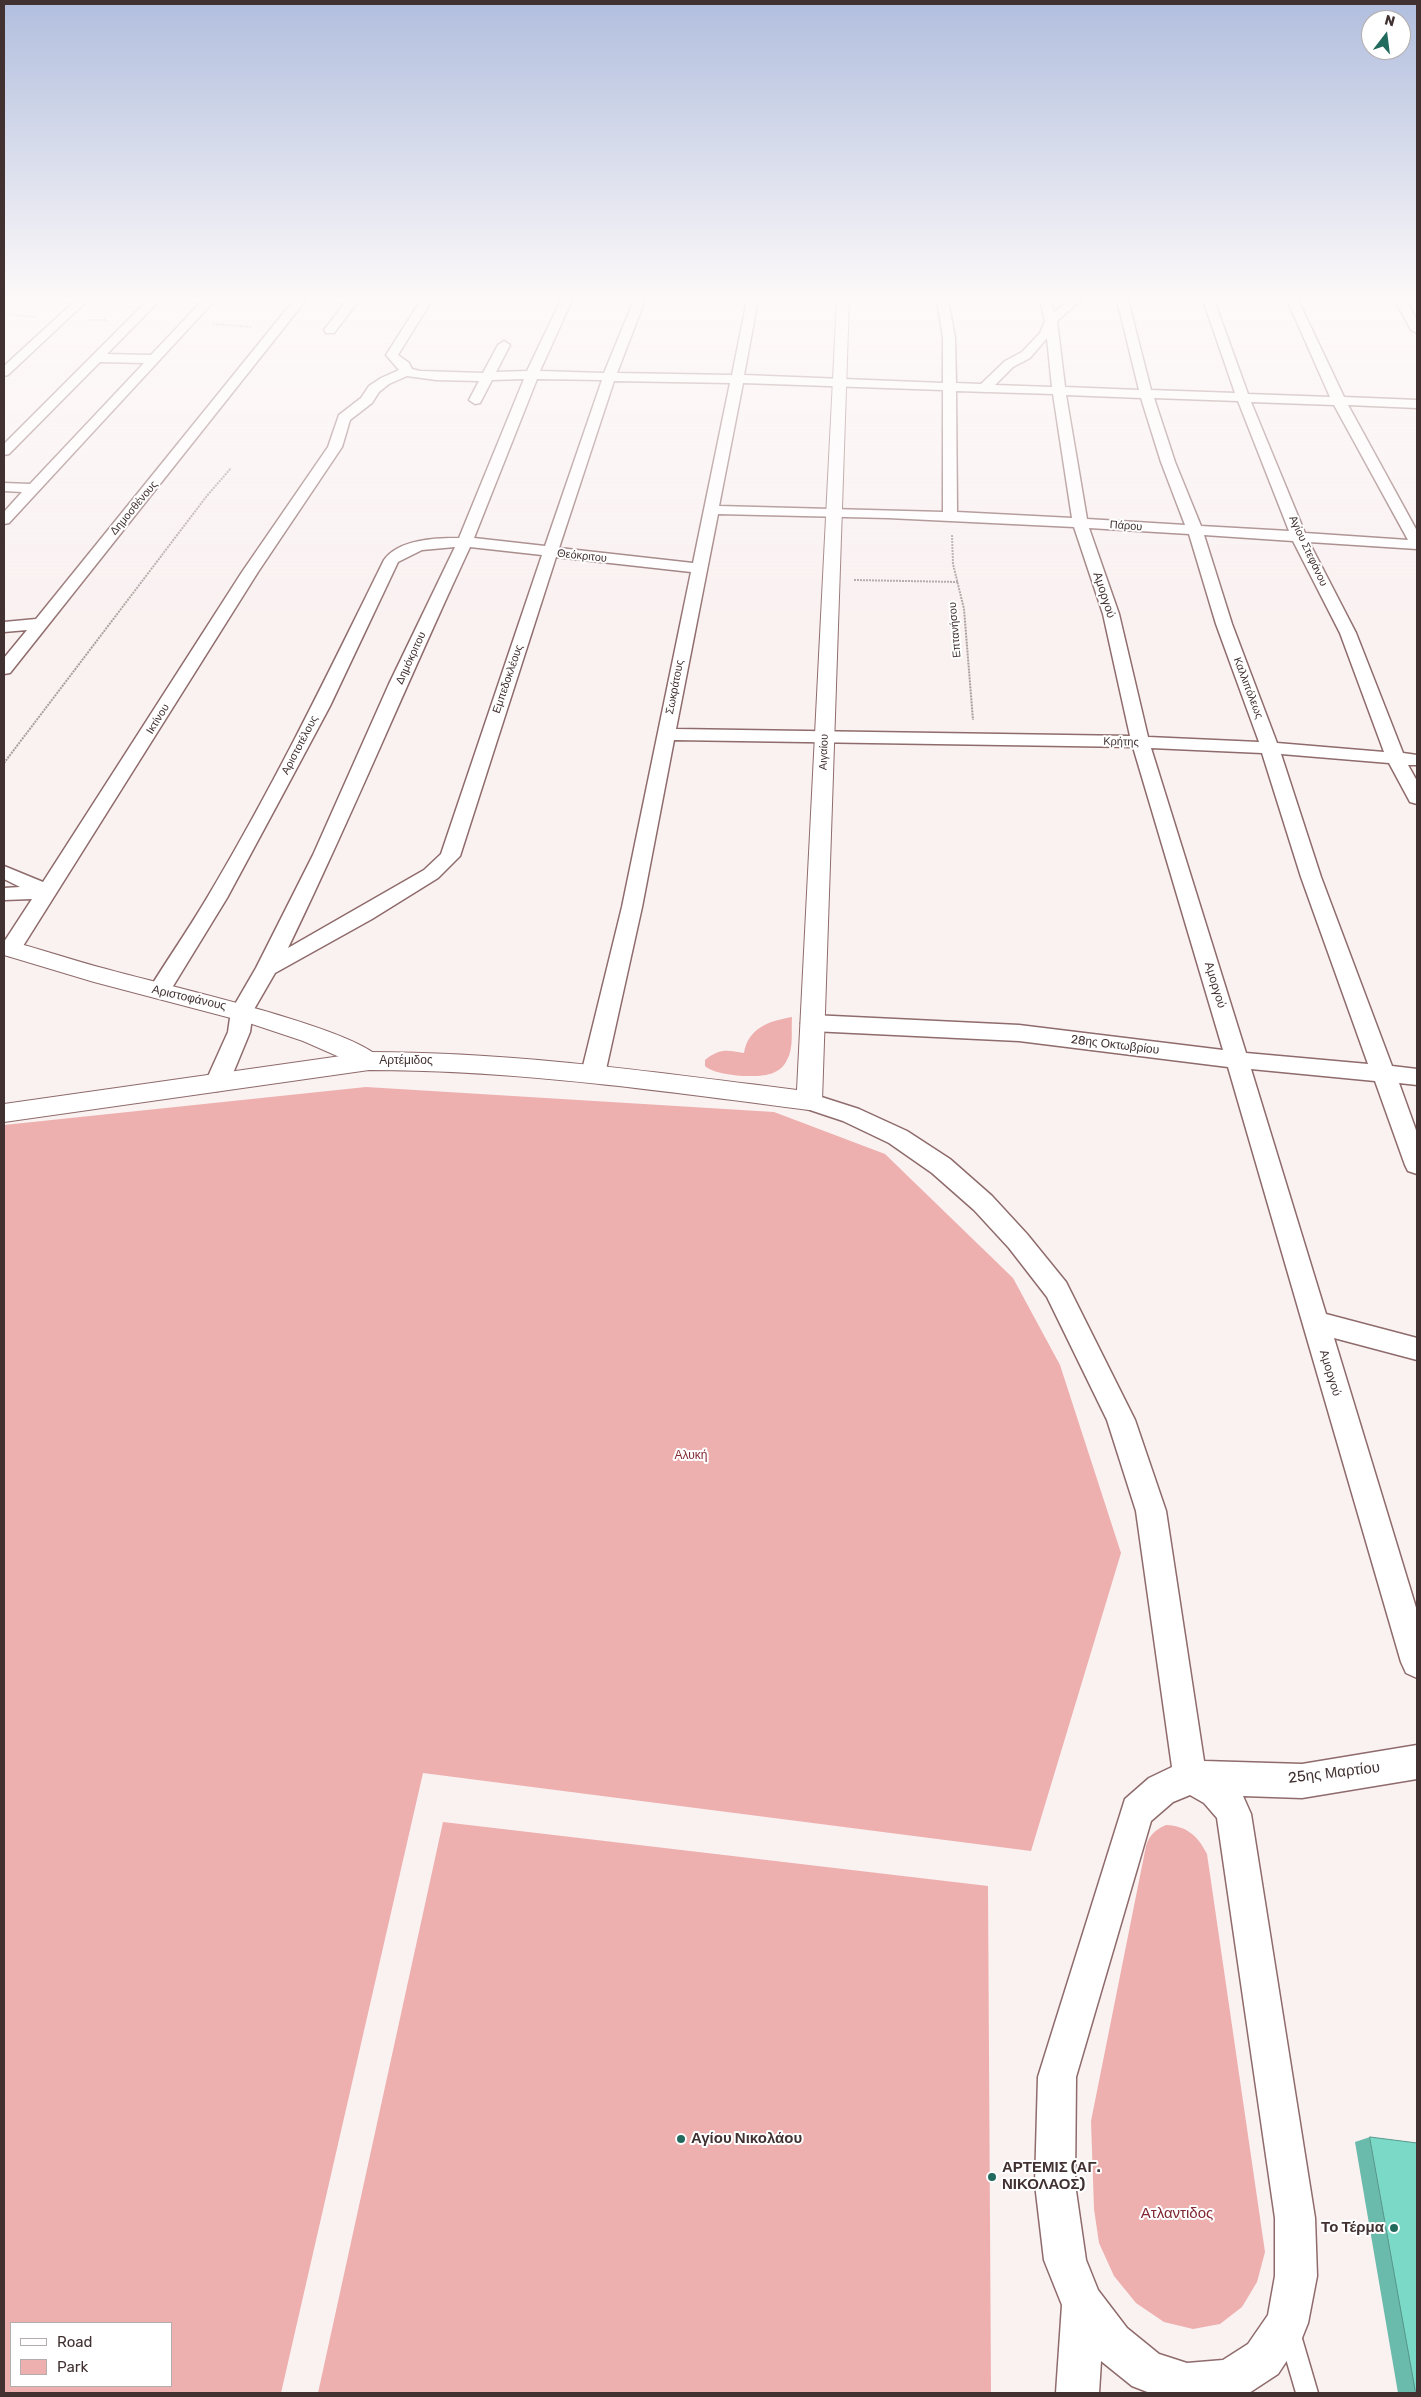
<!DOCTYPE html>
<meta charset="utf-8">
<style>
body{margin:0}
#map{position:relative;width:1421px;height:2397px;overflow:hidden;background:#faf1f1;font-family:Rubik,sans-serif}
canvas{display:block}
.frame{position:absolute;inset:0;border:5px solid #413131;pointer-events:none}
.legend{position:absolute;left:10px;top:2322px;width:162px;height:65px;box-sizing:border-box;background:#fff;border:1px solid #b3adad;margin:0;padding:6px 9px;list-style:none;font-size:15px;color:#413131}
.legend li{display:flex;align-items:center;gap:10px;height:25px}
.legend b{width:25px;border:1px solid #b3adad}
.north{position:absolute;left:1361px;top:10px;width:50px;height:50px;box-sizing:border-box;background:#fff;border:1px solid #b3adad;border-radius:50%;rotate:15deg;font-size:14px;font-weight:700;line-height:20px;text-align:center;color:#413131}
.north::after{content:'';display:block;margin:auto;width:18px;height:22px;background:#236a5e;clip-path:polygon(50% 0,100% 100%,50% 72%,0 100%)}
</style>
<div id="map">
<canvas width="1421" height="2397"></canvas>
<div class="frame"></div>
<ul class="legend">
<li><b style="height:6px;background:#fff"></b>Road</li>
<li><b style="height:14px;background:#eeafaf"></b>Park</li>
</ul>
<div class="north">N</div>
</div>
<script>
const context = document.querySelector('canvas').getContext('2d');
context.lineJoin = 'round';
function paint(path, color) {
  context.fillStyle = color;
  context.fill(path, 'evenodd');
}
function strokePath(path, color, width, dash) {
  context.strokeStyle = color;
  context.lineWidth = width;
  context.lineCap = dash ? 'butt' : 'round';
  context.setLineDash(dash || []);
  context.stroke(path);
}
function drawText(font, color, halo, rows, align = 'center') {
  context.font = font + ' Rubik,sans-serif';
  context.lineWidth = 4;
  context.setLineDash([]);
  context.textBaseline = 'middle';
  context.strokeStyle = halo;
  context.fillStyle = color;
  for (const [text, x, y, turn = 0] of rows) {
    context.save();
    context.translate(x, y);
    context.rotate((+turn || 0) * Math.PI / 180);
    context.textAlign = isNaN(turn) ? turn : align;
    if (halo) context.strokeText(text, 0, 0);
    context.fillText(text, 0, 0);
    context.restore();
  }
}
paint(new Path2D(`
 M792,1017C791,1030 794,1048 787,1060C784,1066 780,1070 773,1073C759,1079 715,1076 705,1066V1060C720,1048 727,1050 744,1053C748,1028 769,1021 792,1017Z
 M366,1087L774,1112L885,1154L1013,1278L1060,1365L1121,1553L1031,1851L423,1773L281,2393H4V1125ZM11,2323H171V2386H11Z
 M443,1822L988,1886L991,2393H318Z
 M1166,1825C1187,1826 1198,1836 1207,1854L1265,2252L1257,2282L1242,2307L1220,2324L1193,2329L1164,2322L1136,2303L1114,2276L1099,2243L1094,2209L1091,2121L1146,1846C1150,1834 1155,1830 1166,1825Z`), '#eeafaf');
const service = new Path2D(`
 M1290,2324L1297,2328L1301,2335L1318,2393H1296L1279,2335L1283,2328Z`);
const minor = new Path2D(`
 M76,300H88L8,375L4,376V366Z
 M148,300H160L107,354L151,355L203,300H215L9,523L4,524V512L22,492L4,491V483L30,484L144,363L100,362L9,454L4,455V444Z
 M294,300H306L10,673L4,674V658L27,630L4,632V622L36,619Z
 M347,300H359L334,333H326L324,330Z
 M421,300H432L398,355L409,363L412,369L420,371L483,373L498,345L504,341L510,345L496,372L527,371L561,300H572L540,371L604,373L634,300H645L617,373L732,375L747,300H758L744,375L943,383V338L937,300H948L955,338L956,383L981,384L1005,361L1022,352L1040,333L1045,321L1040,300H1050L1054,312L1069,300H1081L1057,321L1065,387L1139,390L1117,300H1128L1151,390L1235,393L1203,300H1214L1248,394L1330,397L1287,300H1298L1344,397L1417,400V408L1348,405L1417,531V549L1309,542L1356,633L1403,753L1417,755V765H1408L1417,781V804L1410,802L1389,763L1281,754L1321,877L1392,1066L1417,1069V1085L1399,1083L1417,1133V1174L1408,1171L1405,1165L1375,1081L1251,1069L1326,1314L1417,1338V1360L1334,1338L1417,1611V1678L1406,1673L1401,1662L1228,1067L1019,1041L812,1031L804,1028L801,1023L804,1018L812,1015L1019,1025L1223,1050L1133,747L674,740L642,907L605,1074L601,1080L593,1082L585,1080L581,1074L622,907L691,572L556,557L460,856L438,878L372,919L275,973L253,1011L250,1032L229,1083L225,1089L217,1091L209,1089L205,1083L228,1032L231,1011L256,968L313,855L389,684L455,547L422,550L398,562L330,706L283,794L227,898L167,996L159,998L151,996L148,991C167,960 188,930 207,898C272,789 328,674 384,560C399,539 436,538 459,538L524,379L492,380L480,403L475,404L469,400L479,381L436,380L407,376L389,384L379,392L372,403L350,420L342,447L258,572L18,954L10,956L4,954V942L32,899L4,900V888L20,887L4,879V866L43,882L242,572L328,447L339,415L361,398L369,386L381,378L399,370L386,355ZM1047,338L1052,387L995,385L1013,367L1030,358ZM537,379L602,380L545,546L474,538ZM614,381L730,383L693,563L559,548ZM743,383L943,390V512L719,506ZM956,391L1053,394L1072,518L957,512ZM1066,395L1141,398L1161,462L1185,525L1087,519ZM1154,398L1238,401L1289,531L1201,526L1175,462ZM1251,402L1334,405L1408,540L1305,533ZM718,514L888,518L1074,527L1103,614L1130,736L676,729ZM1089,528L1189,534L1216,624L1259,742L1148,737L1119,614ZM1204,535L1293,541L1340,633L1384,752L1277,743L1232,624ZM470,547L542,555L441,854L424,870L288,948C352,816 408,680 470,547ZM1151,748L1262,753L1301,877L1368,1064L1246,1053Z
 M1395,300H1406L1417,320V333L1411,330Z
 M809,1093L859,1109L907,1131L950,1159L992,1196L1027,1234L1066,1282L1135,1420L1166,1511L1204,1761L1302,1764L1417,1745V1779L1302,1798L1243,1796L1251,1814L1315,2218L1317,2276L1308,2323L1302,2338L1278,2374L1249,2393H1150L1132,2386L1101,2361L1099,2393H1056L1062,2305L1044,2260L1035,2184L1038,2077L1125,1799L1149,1778L1172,1767L1136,1511L1107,1420L1047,1297L1009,1248L974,1210L932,1173L889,1143L843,1121L801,1107L797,1101L801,1095ZM1190,1795L1204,1803L1217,1818L1275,2218V2276L1268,2315L1248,2344L1223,2360L1187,2363L1159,2354L1127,2328L1098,2290L1086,2260L1075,2184L1076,2077L1151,1821L1173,1802Z`);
const tertiary = new Path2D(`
 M4,940C39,948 74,961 110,970C155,983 363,1029 382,1061L378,1067L369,1070L303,1041L246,1022L94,982L4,955Z`);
const secondary = new Path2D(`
 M837,300H849L822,1101L818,1108L809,1110C662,1091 517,1070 369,1070L4,1122V1104L369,1052C513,1052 654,1072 797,1090Z`);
strokePath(service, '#8f6b6b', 3);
strokePath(minor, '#8f6b6b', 3);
strokePath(tertiary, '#8f6b6b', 2);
strokePath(secondary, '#8f6b6b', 2);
strokePath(new Path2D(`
 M4,314L35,317
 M89,320H107
 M213,324L252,327
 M952,535L953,564L964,609L973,720
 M854,580L958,582
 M4,763L206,497L231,468`), '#aa9e9e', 2, [2, 1]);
paint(service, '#fff');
paint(minor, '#fff');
paint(tertiary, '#fff');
paint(secondary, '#fff');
paint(new Path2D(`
 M1370,2137L1417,2393H1398L1355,2142Z`), '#6abbab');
const building = new Path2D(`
 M1370,2137L1417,2143V2393H1416Z`);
paint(building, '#7bd9c7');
strokePath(building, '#56988b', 1);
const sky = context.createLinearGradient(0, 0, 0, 635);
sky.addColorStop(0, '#b1bede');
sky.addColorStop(0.47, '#fdf9f9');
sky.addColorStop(1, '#fdf9f900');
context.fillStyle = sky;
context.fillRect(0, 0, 1421, 635);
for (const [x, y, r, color] of [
 [681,2139,5,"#236a5e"],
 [992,2177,5,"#236a5e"],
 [1394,2228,5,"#236a5e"]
]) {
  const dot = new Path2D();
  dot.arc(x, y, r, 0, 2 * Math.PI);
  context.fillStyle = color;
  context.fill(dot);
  strokePath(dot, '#fff', 2);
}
drawText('11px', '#413131', '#fff', [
 ["Δημοσθένους",134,508,-50],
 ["Πάρου",1126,526,4],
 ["Αγίου Στεφάνου",1308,551,65],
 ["Θεόκριτου",582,556,6],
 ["Επτανήσου",955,630,-95],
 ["Δημόκριτου",411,658,-65],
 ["Εμπεδοκλέους",508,679,-71],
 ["Σωκράτους",675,687,-79],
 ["Καλλιπόλεως",1248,688,69],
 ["Ικτίνου",158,719,-58],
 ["Κρήτης",1121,742,1],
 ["Αριστοτέλους",300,745,-62],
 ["Αιγαίου",824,752,-88]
]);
drawText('12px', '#413131', '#fff', [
 ["Αμοργού",1104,595,72],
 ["Αμοργού",1215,985,73],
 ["Αριστοφάνους",189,998,13],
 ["28ης Οκτωβρίου",1115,1045,7],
 ["Αρτέμιδος",406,1061],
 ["Αμοργού",1330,1373,73]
]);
drawText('12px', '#822832', '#fff', [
 ["Αλυκή",691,1456]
]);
drawText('15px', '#413131', '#fff', [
 ["25ης Μαρτίου",1334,1773,-7]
]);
drawText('bold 15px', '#413131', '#fff', [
 ["Αγίου Νικολάου",691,2139],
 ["ΑΡΤΕΜΙΣ (ΑΓ.",1002,2168],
 ["ΝΙΚΟΛΑΟΣ)",1002,2185],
 ["Το Τέρμα",1384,2228,"right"]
], 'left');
drawText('15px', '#822832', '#fff', [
 ["Ατλαντιδος",1177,2214]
]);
</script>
